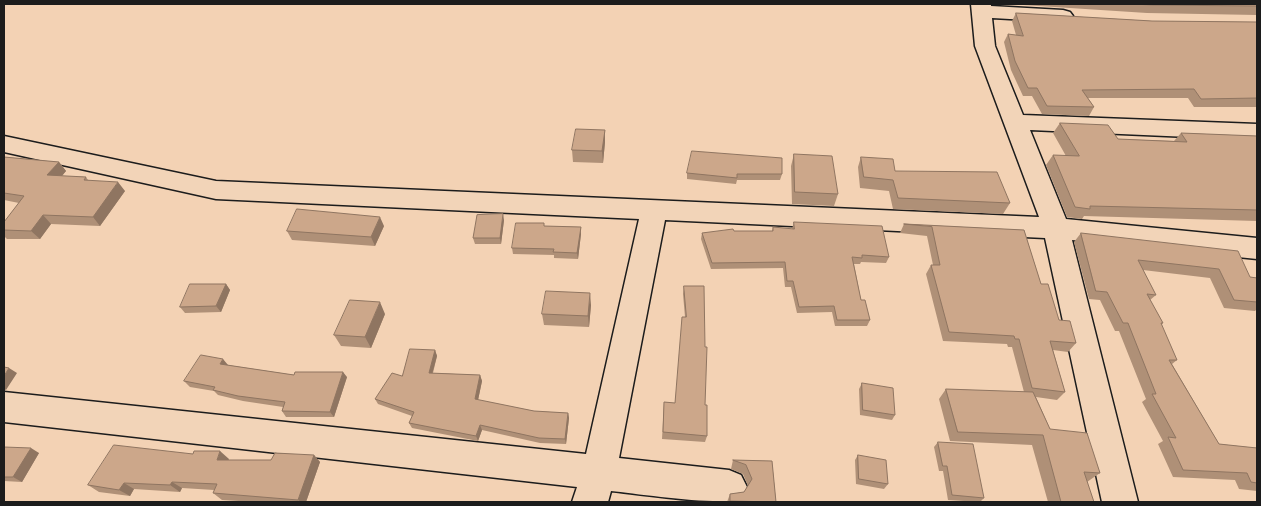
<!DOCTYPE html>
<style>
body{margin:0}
#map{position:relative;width:1261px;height:506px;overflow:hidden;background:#f3d2b4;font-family:"Architects Daughter",sans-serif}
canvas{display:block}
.frame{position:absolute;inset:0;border:5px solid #1c1c1c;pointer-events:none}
</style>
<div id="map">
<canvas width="1261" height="506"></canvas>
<div class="frame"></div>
</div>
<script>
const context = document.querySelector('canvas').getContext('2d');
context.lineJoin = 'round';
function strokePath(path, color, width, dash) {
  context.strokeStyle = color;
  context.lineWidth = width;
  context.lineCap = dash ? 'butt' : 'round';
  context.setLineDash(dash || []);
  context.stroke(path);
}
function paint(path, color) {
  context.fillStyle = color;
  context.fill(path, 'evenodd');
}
const minor = new Path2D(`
 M971,4H991V6L1063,10L1070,12L1073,16L1070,20L1063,22L992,18L995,46L1023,115L1257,124V140L1030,130L1066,219L1257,238V259L1072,240L1138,502H1102L1045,238L665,220L619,458L729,470L741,475L747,487L741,499C719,506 639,494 611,491L608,502H572L577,487L4,422V392L586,454L639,219L216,199L4,152V136L216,181L1039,217L975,46Z`);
strokePath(minor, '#1c1c1c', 3);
paint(minor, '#f2d4b8');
paint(new Path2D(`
 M1008,4H1257V15L1147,13Z
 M1016,13L1152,21L1257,22V107H1194L1188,98H1088L1094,107L1089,116L1042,114L1032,96H1023L1011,70L1004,42L1008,34L1016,35L1012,21Z
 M1060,123L1118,139L1174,141L1181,133L1257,136V221L1084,216L1082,219L1067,217L1046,165L1053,155L1066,156L1053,133Z
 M605,130V142L603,163L573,162L572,150Z
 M794,154L838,194L834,206L792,204L791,166Z
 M4,157L59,162L66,171L62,176L86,177L88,180L125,191L100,226L51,224L40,239H7L4,236V222L19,203L4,200Z
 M861,157L895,171L1010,203L1003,214L893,209L889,191L860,188L858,167Z
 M687,173L782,174L780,180H737L736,184L687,179Z
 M504,220L501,244H475L473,238Z
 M794,222L889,257L886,263L861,262L860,264H854L861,300L870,320L867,326H835L832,312L797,313L791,287H785L783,268L711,269L701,239L702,233L734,231H772L773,227L792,229Z
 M904,224L1024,230L1041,284L1059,320L1076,343L1068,352L1053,350L1065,392L1057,400L1036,397L1050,429L1100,473L1087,482L1094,502H1048L1032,445L950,441L939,399L946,389L1024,392L1012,347H1008L1007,344L943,341L926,274L931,265H933L927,236L900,233Z
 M384,226L375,246L292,240L287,231Z
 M544,226L581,227V234L578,259L554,258V255L513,254L512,248Z
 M1081,233L1250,277L1257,278V309L1255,311L1224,308L1210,278L1143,270L1156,295L1150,300L1163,323L1161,325L1177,360L1172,364L1219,444L1257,448V491L1239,489L1235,480L1173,477L1158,444L1163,441L1142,402L1146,399L1119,331H1115L1100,300L1089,299L1074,242Z
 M226,284L230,290L221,312L185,313L180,307Z
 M684,286L705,405L707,436L705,442L662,439L664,402L675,403L685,317L683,294Z
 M591,305L589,327L544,325L542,314Z
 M385,314L371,348L341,346L334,335Z
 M435,350L437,356L433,373L480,375L482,381L478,400L534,411L568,413L569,418L566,444L540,443L482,430L478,441L412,428L409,423L412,416L378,404L375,399L402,376Z
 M228,365L294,375L347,377L334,417H286L282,411L283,407L243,401L218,395L214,391L190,387L184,381Z
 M862,383L895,415L892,420L860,415L859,389Z
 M938,442L984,498L980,502L948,500L943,471H939L934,447Z
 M4,447L39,453L22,482L4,481Z
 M314,455L320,462L306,502H255L222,500L213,493L214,490L182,488L180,492L134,489L130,496L99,492L88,485L229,459L228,460H271Z
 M858,455L888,484L884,489L856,484L855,460Z
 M733,460L772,461L776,502H727L730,494L744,492L748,486L743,474L731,469Z`), '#af9077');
paint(new Path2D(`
 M605,130V142L603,163L602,151Z
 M59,162L66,171L55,184L47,175Z
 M118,182L125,191L100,226L93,217Z
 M503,214L504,220L501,244L500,238Z
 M43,215L51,224L40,239L31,231Z
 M380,217L384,226L375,246L371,237Z
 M581,227V234L578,259L577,253Z
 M226,284L230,290L221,312L216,306Z
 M590,293L591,305L589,327L588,316Z
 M380,302L385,314L371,348L365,337Z
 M435,350L437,356L431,378L429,373Z
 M223,359L228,365L225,370L220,364Z
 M9,368L17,373L6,390L4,389V376Z
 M343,372L347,377L334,417L330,412Z
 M480,375L482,381L477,405L475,399Z
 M568,413L569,418L566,444L565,439Z
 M480,425L482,430L478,441L476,436Z
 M31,448L39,453L22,482L13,477Z
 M220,451L229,459L225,467L217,460Z
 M314,455L320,462L306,502H301L298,500Z
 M172,482L182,488L180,492L170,485Z
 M124,483L134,489L130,496L119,490Z`), '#8f7561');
const building = new Path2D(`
 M1133,4H1257V6L1152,5Z
 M1016,13L1152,21L1257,22V98L1201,99L1194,89L1082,90L1094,107L1047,106L1037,88H1028L1015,61L1008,34L1023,36Z
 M1060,123L1108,125L1118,139L1187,142L1181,133L1257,136V210L1090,206V209L1075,207L1053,155L1079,156Z
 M576,129L605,130L602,151L572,150Z
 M692,151L782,158V174H737V178L687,173Z
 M794,154L832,156L838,194L795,192Z
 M4,157L59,162L47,175L86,177L84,180L118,182L93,217L43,215L31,231L4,230V222L24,196L4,193Z
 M861,157L893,159L895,171L997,172L1010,203L898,198L893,180L864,177Z
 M297,209L380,217L371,237L287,231Z
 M503,214L500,238H473L477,215Z
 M794,222L882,226L889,257L862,255V258L852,257L861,300H865L870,320H837L834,306L799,307L793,281H787L785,262L712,263L702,233L733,229L734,231H773V227L794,229Z
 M516,223H544V226L581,227L577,253L553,252L554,249L512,248Z
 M904,224L1024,230L1041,284H1048L1059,320L1070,321L1076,343L1050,341L1065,392L1032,388L1019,339H1015L1014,336L949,332L931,265H940L932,227Z
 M1081,233L1238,251L1250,277L1257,278V302L1234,300L1219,269L1138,260L1156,295L1147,294L1163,323H1161L1177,360H1169L1219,444L1257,448V483L1251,482L1247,473L1183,470L1168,437L1176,438L1152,394H1156L1128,323H1123L1107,292L1096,291Z
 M190,284H226L216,306L180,307Z
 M684,286H704L705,347H707L705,405H707V436L663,432L664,402L675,403L682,317H686Z
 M546,291L590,293L588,316L542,314Z
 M350,300L380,302L365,337L334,335Z
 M410,349L435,350L429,373L480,375L475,399L534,411L568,413L565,439L539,438L480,425L476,436L409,423L414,412L375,399L392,373L402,376Z
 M201,355L223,359L220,364L294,375L295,372H343L330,412L282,411L285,402L238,396L213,390L215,387L184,381Z
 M4,367L9,368L4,376Z
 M862,383L893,388L895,415L863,410Z
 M946,389L1033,392L1050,429L1087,433L1100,473L1084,472L1094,502H1061L1043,435L958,432Z
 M938,442L973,444L984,498L952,495L947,466H943Z
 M114,445L193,454L194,451H220L217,460H271L275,453L314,455L298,500L213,493L217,484L172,482L170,485L124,483L119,490L88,485Z
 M4,447L31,448L13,477H4Z
 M858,455L886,460L888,484L859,479Z
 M733,460L772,461L776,502L730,501V494L744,492L752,479L746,465Z`);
paint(building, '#cca78a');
strokePath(building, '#8f7561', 1);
</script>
